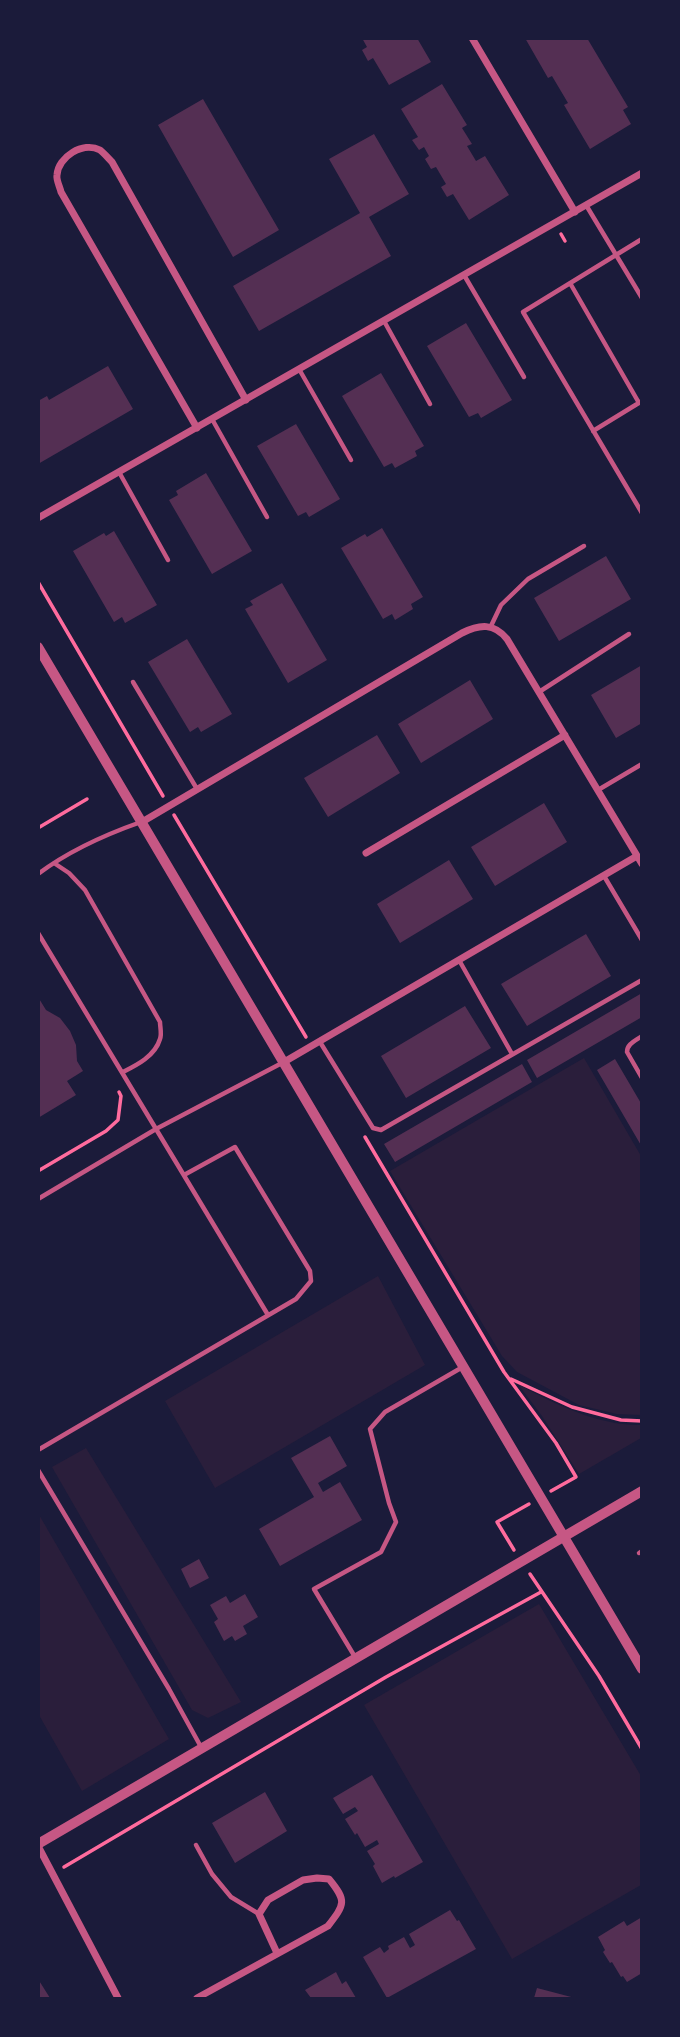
<!DOCTYPE html>
<style>
body{margin:0}
#map{position:relative;width:680px;height:2037px;overflow:hidden;background:#1b1b3a;font-family:Cabin,sans-serif}
canvas{display:block}
.frame{position:absolute;inset:0;border:40px solid #1b1b3a;pointer-events:none}
</style>
<div id="map">
<canvas width="680" height="2037"></canvas>
<div class="frame"></div>
</div>
<script>
const context = document.querySelector('canvas').getContext('2d');
context.lineJoin = 'round';
function paint(path, color) {
  context.fillStyle = color;
  context.fill(path, 'evenodd');
}
function strokePath(path, color, width, dash) {
  context.strokeStyle = color;
  context.lineWidth = width;
  context.lineCap = dash ? 'butt' : 'round';
  context.setLineDash(dash || []);
  context.stroke(path);
}
paint(new Path2D(`
 M584,1058L641,1156V1415L617,1414L579,1405L517,1372L502,1356L390,1171Z
 M378,1276L425,1365L215,1488L165,1401Z
 M518,1384C554,1404 599,1426 641,1425V1438L579,1474L542,1416Z
 M86,1448L241,1702L208,1718L192,1710L52,1467Z
 M38,1513L169,1739L82,1791L39,1715Z
 M539,1604L641,1776V1885L512,1959L364,1705Z`), '#2a1e3b');
paint(new Path2D(`
 M362,38H417L431,62L389,85L373,58L368,61L362,50L367,47Z
 M525,38H587L628,107L623,110L631,124L590,149L564,105L568,103L552,76L548,78Z
 M442,84L467,125L462,128L472,144L467,146L476,161L485,156L509,195L469,220L453,194L447,197L441,187L446,184L436,167L431,169L425,159L429,156L424,147L419,150L412,140L418,137L401,109Z
 M203,99L279,230L233,257L158,125Z
 M374,134L409,194L369,217L391,256L259,331L233,286L360,213L329,159Z
 M466,323L512,400L481,418L478,413L469,417L427,346Z
 M108,366L133,409L38,464V401L47,396L49,400Z
 M381,373L424,446L415,451L417,456L395,468L392,463L384,467L342,396Z
 M296,424L340,499L309,517L306,512L298,516L257,446Z
 M206,473L252,551L212,574L169,500L178,495L176,491Z
 M382,528L423,597L411,604L413,609L395,620L392,614L383,619L341,548L365,534L367,537Z
 M114,531L157,605L125,623L122,617L114,622L73,551L104,533L106,536Z
 M606,556L631,599L559,641L534,598Z
 M282,583L327,660L288,683L245,609L253,605L250,601Z
 M187,639L232,714L201,732L198,727L190,732L148,662Z
 M642,665V723L616,738L591,695Z
 M470,680L493,719L421,763L398,724Z
 M377,735L400,773L328,817L304,778Z
 M544,803L567,842L495,886L471,847Z
 M449,860L473,899L400,943L377,904Z
 M586,934L611,976L527,1026L501,984Z
 M642,993V1017L537,1078L527,1060Z
 M38,997L46,1010L60,1018L70,1031L76,1045L77,1061L83,1071L67,1081L76,1095L38,1118Z
 M465,1006L491,1048L406,1098L381,1056Z
 M615,1059L642,1105V1147L597,1070Z
 M522,1064L532,1082L395,1162L384,1144Z
 M330,1436L347,1466L318,1483L323,1492L340,1482L362,1520L280,1566L259,1529L314,1497L291,1458Z
 M199,1559L209,1578L190,1588L181,1569Z
 M245,1594L258,1617L243,1626L247,1634L235,1641L232,1636L224,1641L214,1622L218,1619L210,1605L226,1596L230,1603Z
 M372,1775L423,1862L395,1878L394,1876L382,1883L373,1866L375,1864L367,1851L379,1844L377,1840L365,1847L357,1833L355,1835L345,1819L358,1811L355,1807L343,1814L333,1798Z
 M265,1792L287,1831L235,1863L212,1823Z
 M450,1910L457,1921L459,1920L476,1949L387,1998L363,1957L380,1947L384,1953L389,1949L388,1946L404,1937L410,1948L415,1945L409,1934Z
 M642,1917V1965L640,1966L642,1973L627,1982L623,1976L621,1977L612,1962L610,1963L603,1952L605,1950L598,1937L624,1921L627,1926Z
 M336,1972L342,1984L346,1981L356,1998H311L305,1990Z
 M38,1979L50,1998H38Z
 M537,1988L575,1998H534Z`), '#542f53');
strokePath(new Path2D(`
 M561,234L565,241
 M38,582L163,796
 M174,815L306,1037
 M38,828L87,799
 M365,1137L504,1372L556,1443L576,1477L551,1491
 M38,1171L106,1131L118,1120L121,1096L119,1092
 M511,1379L572,1407L621,1420L642,1421
 M514,1550L497,1522L529,1504
 M530,1574L599,1676L642,1749
 M64,1867L386,1677L541,1592`), '#ff6b9d', 3.5);
strokePath(new Path2D(`
 M586,205L642,298
 M642,239L523,312L642,513
 M464,275L524,377
 M570,283L639,403
 M384,321L430,404
 M299,369L351,460
 M212,419L267,517
 M593,431L642,401
 M119,472L168,560
 M491,626L501,605L528,579L584,546
 M133,682L197,789
 M539,692L629,634
 M598,790L642,764
 M54,863L69,873L85,890L160,1022C160,1027 162,1034 160,1039C155,1056 137,1065 123,1072
 M38,874C70,850 104,835 141,822
 M604,876L642,940
 M38,933L268,1315
 M459,960L512,1054
 M642,1036C635,1041 627,1044 627,1052L642,1078
 M320,1042L373,1128L381,1130L642,980
 M38,1199L156,1129L282,1063
 M38,1450L296,1299L311,1281L310,1271L235,1147L184,1175
 M38,1470L169,1689L201,1747
 M639,1553L642,1551
 M355,1657L314,1589L381,1552L396,1522L389,1503L370,1429L385,1412L461,1368
 M196,1845L212,1874L231,1897L259,1914`), '#c65784', 4.5);
strokePath(new Path2D(`
 M472,38L575,212
 M197,428L61,192C60,187 56,180 57,175C58,157 83,141 100,150C104,153 109,159 112,162L246,400
 M38,518L642,173
 M142,822L462,633C480,624 494,623 507,639L642,864
 M366,853L565,735
 M284,1062L637,856
 M38,1846L118,1998
 M197,1998L328,1926C345,1904 347,1901 329,1879L317,1878L303,1880L268,1900L259,1914L277,1953`), '#c65784', 7);
strokePath(new Path2D(`
 M38,647L642,1669
 M38,1844L642,1491`), '#c65784', 10);
</script>
